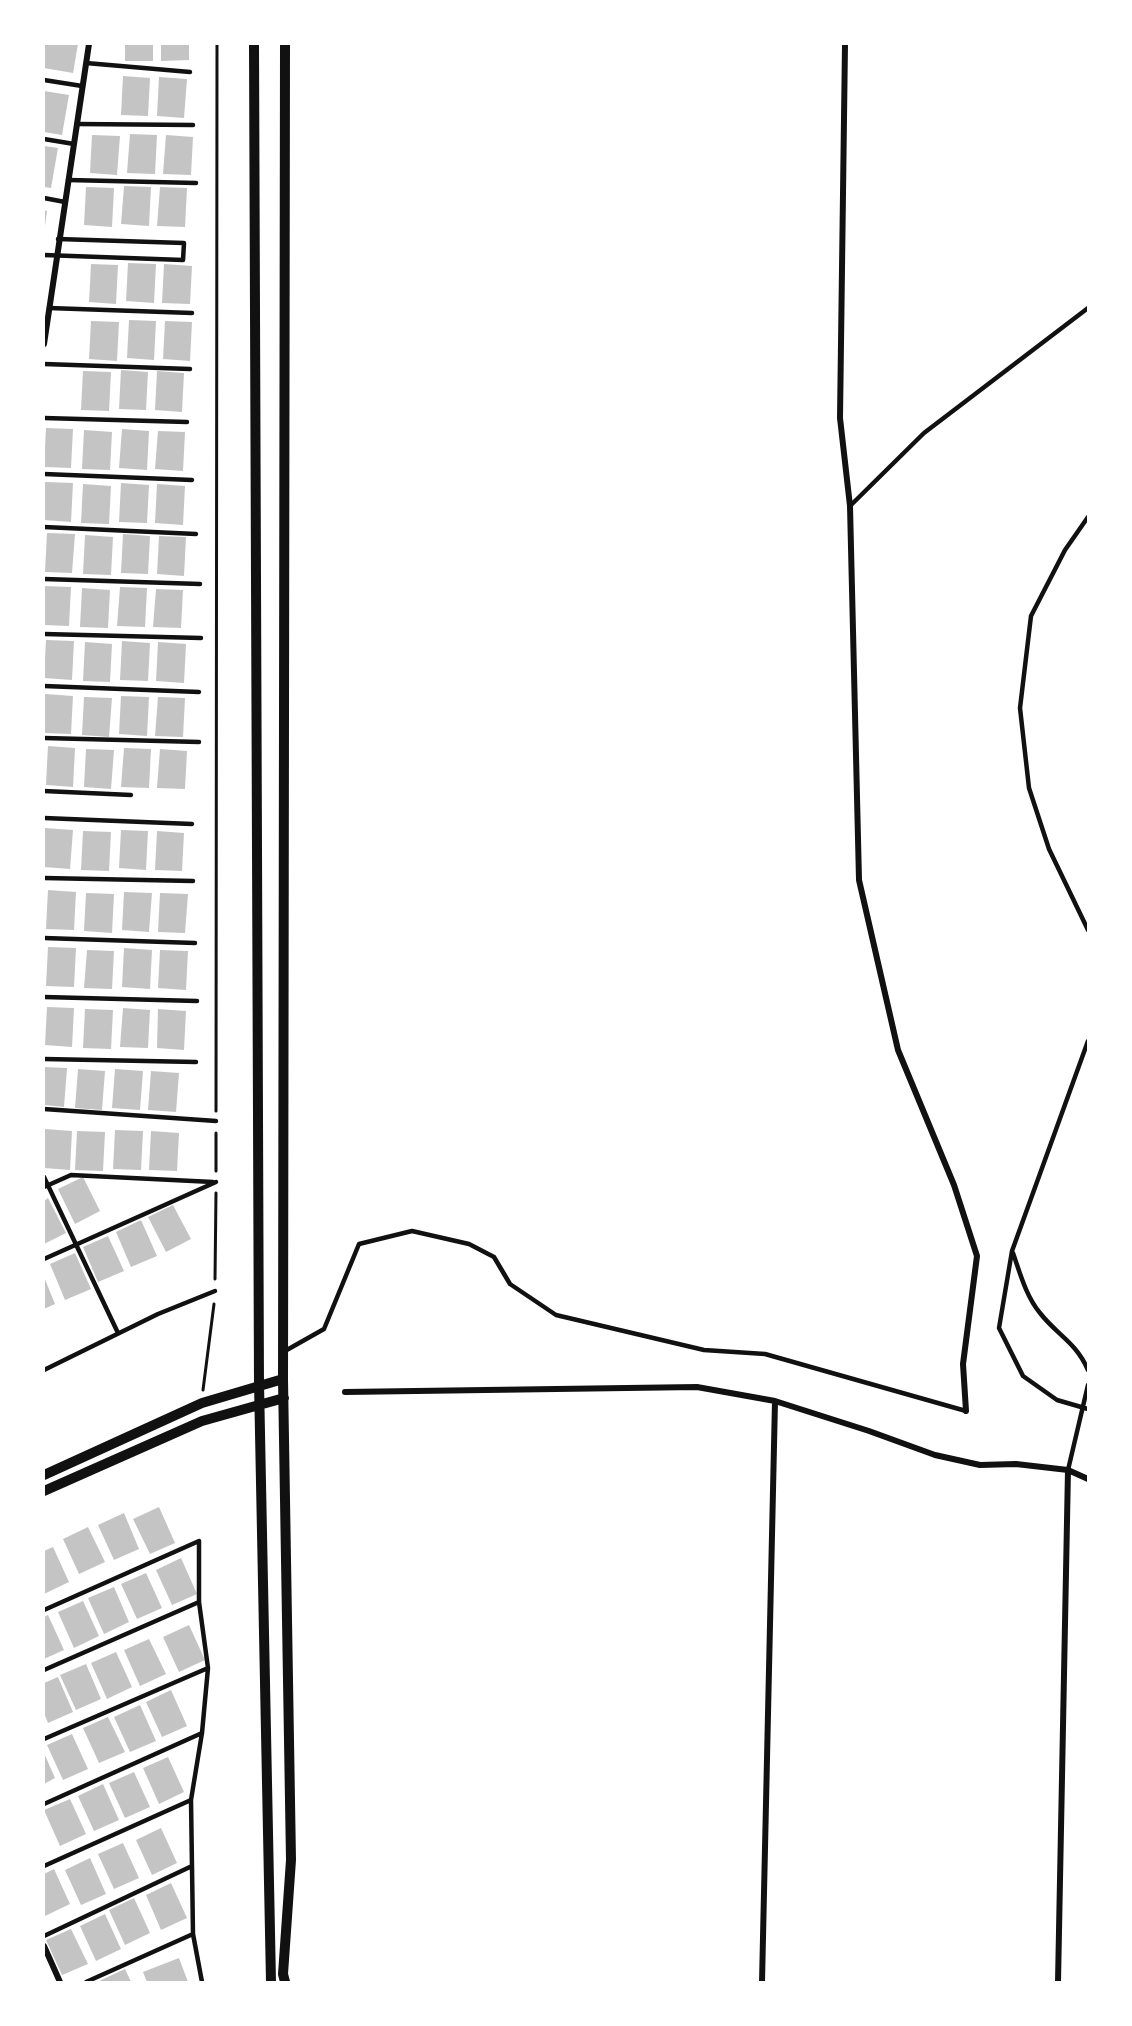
<!DOCTYPE html>
<style>
body{margin:0}
#map{position:relative;width:1132px;height:2026px;overflow:hidden;background:#fff;font-family:"Fira Sans",sans-serif}
canvas{display:block}
.frame{position:absolute;inset:0;border:45px solid #fff;pointer-events:none}
</style>
<div id="map">
<canvas width="1132" height="2026"></canvas>
<div class="frame"></div>
</div>
<script>
const context = document.querySelector('canvas').getContext('2d');
context.lineJoin = 'round';
function paint(path, color) {
  context.fillStyle = color;
  context.fill(path, 'evenodd');
}
function strokePath(path, color, width, dash) {
  context.strokeStyle = color;
  context.lineWidth = width;
  context.lineCap = dash ? 'butt' : 'round';
  context.setLineDash(dash || []);
  context.stroke(path);
}
paint(new Path2D(`
 M44,44H78L73,73L44,68Z
 M125,44H153V61H125Z
 M161,44H189V60L161,61Z
 M123,76L150,78L148,116L121,115Z
 M159,77L187,79L184,118L157,116Z
 M44,91L69,95L62,135L44,132Z
 M130,134L157,135L155,174L127,173Z
 M92,135L120,136L117,175L90,173Z
 M166,135L193,137L191,175L163,174Z
 M44,146L58,148L51,188L44,187Z
 M124,186L151,187L149,226L121,224Z
 M86,187L114,188L112,227L84,225Z
 M160,187L187,188L185,227L157,226Z
 M44,210L47,211L45,226H44Z
 M128,263L156,264L154,303L126,301Z
 M91,264L118,265L116,304L89,302Z
 M164,264L192,266L190,304L162,303Z
 M129,320L156,321L154,360L127,358Z
 M91,321L119,322L117,361L89,359Z
 M165,321L192,322L190,361L163,359Z
 M121,370L148,372L146,410L119,409Z
 M83,371L111,372L109,411L81,410Z
 M157,371L184,373L182,412L155,410Z
 M46,428L73,429L71,468L44,467Z
 M122,429L149,431L147,470L119,468Z
 M84,430L112,432L110,470L82,469Z
 M158,431L185,432L183,471L155,469Z
 M45,482L73,483L71,522L44,520Z
 M121,483L149,485L147,523L119,522Z
 M83,484L111,486L109,524L81,523Z
 M157,484L185,486L183,525L155,523Z
 M47,533L75,534L72,573L45,572Z
 M123,534L150,536L148,574L121,573Z
 M85,535L113,537L111,575L83,574Z
 M159,536L186,537L184,576L157,574Z
 M44,586L71,587L69,626L44,625Z
 M120,587L147,588L145,627L117,626Z
 M82,588L110,590L108,628L80,627Z
 M156,589L183,590L181,628L153,627Z
 M46,640L74,641L72,680L44,678Z
 M122,641L150,643L148,681L120,680Z
 M85,642L112,644L110,682L83,681Z
 M158,642L186,644L184,683L156,681Z
 M45,694L73,696L71,734L44,733Z
 M121,696L149,697L147,736L119,734Z
 M84,697L112,698L109,737L82,735Z
 M158,697L185,698L183,737L155,736Z
 M48,746L75,748L73,787L46,785Z
 M124,748L151,749L149,788L121,787Z
 M86,749L114,750L111,789L84,787Z
 M160,749L187,751L185,789L157,788Z
 M45,828L73,830L70,869L44,867Z
 M121,830L148,831L146,870L119,868Z
 M83,831L111,832L109,871L81,870Z
 M157,831L184,833L182,871L155,870Z
 M48,890L76,892L74,930L46,929Z
 M124,892L152,893L149,932L122,930Z
 M86,893L114,894L112,933L84,931Z
 M160,893L188,894L185,933L158,932Z
 M48,947L76,948L74,987L46,986Z
 M124,948L152,950L150,989L122,987Z
 M87,950L114,951L112,989L84,988Z
 M160,950L188,951L186,990L158,988Z
 M47,1007L74,1008L72,1047L45,1045Z
 M123,1008L150,1010L148,1048L120,1047Z
 M85,1009L113,1010L111,1049L83,1048Z
 M158,1009L186,1011L184,1050L157,1048Z
 M44,1067L67,1068L64,1107L44,1105Z
 M78,1069L105,1071L102,1110L75,1108Z
 M115,1069L143,1071L140,1110L112,1108Z
 M151,1071L179,1073L176,1112L148,1110Z
 M45,1129L72,1131L70,1170L44,1168Z
 M115,1130L143,1131L141,1170L113,1169Z
 M77,1131L105,1132L103,1171L75,1170Z
 M151,1131L179,1133L177,1171L149,1170Z
 M83,1177L100,1211L75,1224L58,1189Z
 M48,1198L66,1233L44,1244V1201Z
 M173,1205L191,1239L166,1252L148,1217Z
 M141,1220L157,1256L131,1267L116,1232Z
 M108,1236L124,1271L98,1282L83,1247Z
 M75,1253L91,1289L65,1300L50,1264Z
 M44,1277L55,1304L44,1309Z
 M159,1507L175,1543L150,1554L133,1519Z
 M124,1513L139,1549L114,1560L98,1525Z
 M88,1527L105,1562L79,1574L63,1539Z
 M53,1547L69,1582L44,1594V1551Z
 M181,1558L197,1594L172,1605L156,1570Z
 M146,1573L162,1608L137,1619L121,1584Z
 M114,1587L129,1622L104,1634L88,1598Z
 M83,1601L99,1636L74,1648L58,1612Z
 M48,1615L64,1650L44,1659V1617Z
 M189,1625L205,1660L179,1672L163,1637Z
 M149,1639L166,1674L140,1686L124,1650Z
 M116,1652L132,1687L107,1699L91,1663Z
 M86,1664L101,1699L76,1710L60,1675Z
 M58,1677L73,1712L48,1723L44,1713V1683Z
 M171,1690L187,1726L162,1737L146,1702Z
 M140,1705L156,1741L130,1752L114,1717Z
 M108,1717L125,1752L99,1763L83,1728Z
 M72,1734L88,1769L63,1780L47,1745Z
 M44,1753L55,1778L44,1784Z
 M168,1757L184,1792L159,1804L143,1768Z
 M134,1772L150,1807L125,1818L109,1783Z
 M103,1784L119,1820L94,1831L78,1796Z
 M70,1799L86,1834L60,1846L44,1810Z
 M161,1828L177,1863L152,1875L136,1840Z
 M123,1843L139,1878L114,1889L98,1854Z
 M90,1858L106,1894L81,1905L65,1870Z
 M54,1869L70,1904L45,1916L44,1874Z
 M171,1883L187,1918L161,1930L146,1895Z
 M134,1898L150,1933L125,1945L109,1910Z
 M105,1914L121,1949L96,1961L80,1926Z
 M71,1929L88,1964L62,1975L46,1940Z
 M179,1958L188,1982H147L143,1972Z
 M125,1969L131,1982H97Z`), '#c4c4c4');
strokePath(new Path2D(`
 M216,1111L217,44
 M216,1171V1133
 M215,1279L216,1193
 M203,1390L214,1304`), '#111', 3);
strokePath(new Path2D(`
 M86,63L190,72
 M44,80L82,86
 M77,124L193,125
 M44,139L74,144
 M68,180L196,183
 M44,198L65,202
 M44,255L183,260L184,243L58,239
 M49,308L192,313
 M44,364L190,369
 M44,418L187,422
 M44,474L192,480
 M850,506L924,433L1088,308
 M1088,517L1065,550L1031,616L1020,708L1029,788L1049,849L1088,930
 M44,527L196,534
 M44,579L200,584
 M44,634L201,638
 M44,686L199,692
 M44,738L199,742
 M44,791L131,795
 M44,818L192,824
 M44,878L193,881
 M44,938L195,943
 M44,997L197,1001
 M1088,1041L1012,1251L999,1328L1023,1376L1057,1400L1088,1409
 M44,1059L196,1062
 M44,1109L216,1121
 M44,1177L118,1333
 M44,1187L71,1175L213,1182
 M1013,1253C1020,1273 1026,1296 1040,1313C1057,1335 1076,1342 1088,1370
 M44,1259L216,1182
 M285,1351L324,1329L359,1244L412,1231L469,1244L494,1257L510,1284L556,1315L704,1350L765,1354L966,1411
 M44,1370L158,1314L215,1291
 M1068,1470L1088,1385
 M44,1610L199,1541V1602L208,1668L202,1733L191,1800L193,1934L202,1982
 M44,1670L199,1602
 M44,1739L208,1668
 M44,1804L202,1733
 M44,1866L191,1800
 M44,1936L192,1866
 M86,1982L193,1934`), '#111', 4.5);
strokePath(new Path2D(`
 M845,44L840,418L850,506L859,880L898,1050L954,1185L977,1256L963,1364L966,1411
 M44,344L89,44
 M345,1392L697,1387L775,1401L869,1431L935,1455L980,1465L1016,1464L1068,1470L1088,1479
 M44,1946L60,1982
 M762,1982L775,1401
 M1058,1982L1068,1470`), '#111', 6);
strokePath(new Path2D(`
 M254,44L259,1383L271,1982
 M44,1475L202,1403L283,1379
 M44,1491L202,1421L284,1398
 M285,1982L283,1974L291,1860L283,1379L285,44`), '#111', 10);
</script>
